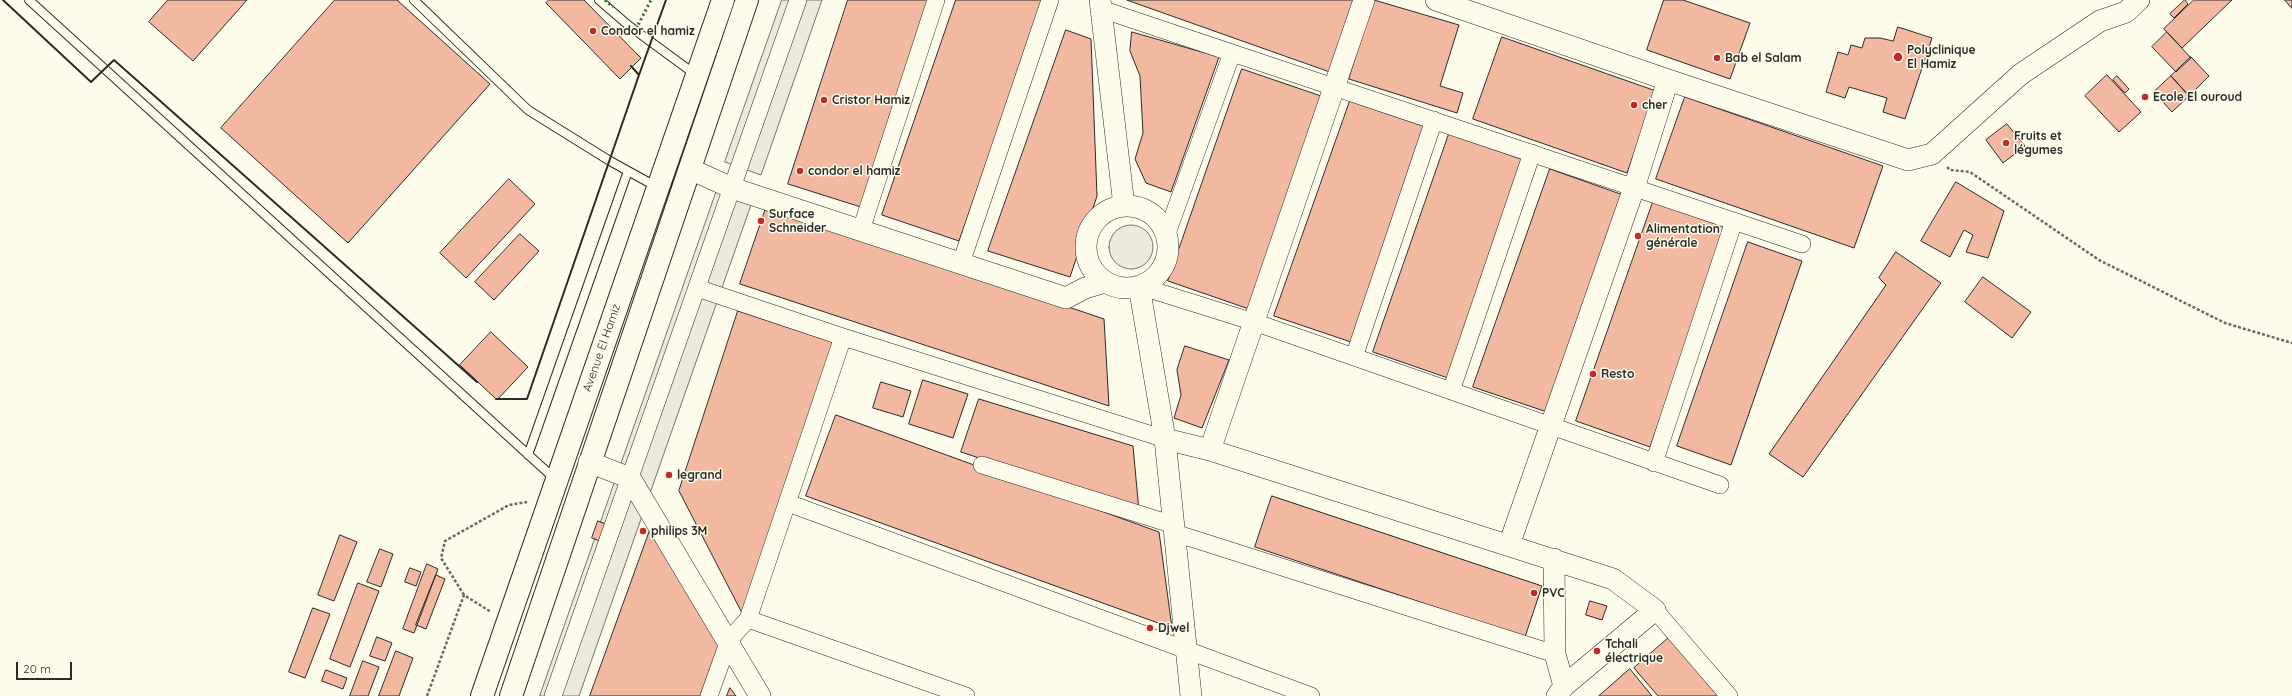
<!DOCTYPE html>
<meta charset="utf-8">
<style>
body{margin:0}
#map{position:relative;width:2292px;height:696px;overflow:hidden;background:#fdfbea;font-family:Quicksand,sans-serif}
canvas{display:block}
.scale{position:absolute;left:16px;top:662px;width:56px;height:18px;box-sizing:border-box;border:2px solid #2b2b2b;border-top:0;padding-left:5px;font-size:12px;line-height:14px;white-space:nowrap;color:#2b2b2b;-webkit-text-stroke:3px #fdfbea;paint-order:stroke}
</style>
<div id="map">
<canvas width="2292" height="696"></canvas>
<div class="scale">20 m</div>
</div>
<script>
const context = document.querySelector('canvas').getContext('2d');
context.lineJoin = 'round';
function paint(path, color) {
  context.fillStyle = color;
  context.fill(path, 'evenodd');
}
function strokePath(path, color, width, dash) {
  context.strokeStyle = color;
  context.lineWidth = width;
  context.lineCap = dash ? 'butt' : 'round';
  context.setLineDash(dash || []);
  context.stroke(path);
}
function drawText(font, color, halo, rows, align = 'center') {
  context.font = font + ' Quicksand,sans-serif';
  context.lineWidth = 3;
  context.setLineDash([]);
  context.textBaseline = 'middle';
  context.strokeStyle = halo;
  context.fillStyle = color;
  for (const [text, x, y, turn = 0] of rows) {
    context.save();
    context.translate(x, y);
    context.rotate((+turn || 0) * Math.PI / 180);
    context.textAlign = isNaN(turn) ? turn : align;
    if (halo) context.strokeText(text, 0, 0);
    context.fillText(text, 0, 0);
    context.restore();
  }
}
const green = new Path2D(`
 M1109 247a22 22 0 1 1 44 0a22 22 0 1 1-44 0Z`);
paint(green, '#ecebdb');
strokePath(green, '#74746e', 1);
const parking = new Path2D(`
 M782,0H822L761,175L725,162Z
 M717,190L752,202L579,696H540Z`);
paint(parking, '#eceadb');
strokePath(parking, '#74746e', 1);
const building = new Path2D(`
 M168,0H247L193,61L149,22Z
 M335,0H397L490,84L348,243L221,128Z
 M549,0H584L641,58L620,79L546,3Z
 M848,0H932L864,208L788,184Z
 M956,0H1043L959,241L882,215Z
 M1127,0H1356L1331,72Z
 M1374,0L1459,25L1440,86L1463,93L1457,113L1349,79Z
 M1664,0H1683L1750,23L1730,79L1647,50Z
 M2185,0L2188,4L2174,18L2170,14Z
 M2194,0H2232L2182,48L2164,29Z
 M2285,0H2292V8Z
 M1898,27L1932,38L1905,119L1883,112L1887,98L1849,87L1845,98L1826,92L1838,52L1848,55L1851,45L1862,48L1865,38H1880L1893,41Z
 M1066,30L1091,39L1097,196L1070,277L988,251Z
 M1132,32L1219,57L1171,192L1146,183L1135,159L1143,133L1140,76L1130,51Z
 M2167,32L2191,58L2176,72L2152,47Z
 M1502,37L1656,91L1627,173L1473,119Z
 M2191,57L2209,76L2189,96L2171,76Z
 M1242,69L1327,98L1252,310L1168,281Z
 M2107,75L2141,112L2119,132L2085,96Z
 M2117,76L2129,89L2125,93L2113,80Z
 M2171,76L2189,96L2172,112L2154,92Z
 M1685,97L1883,166L1854,248L1656,179Z
 M1350,101L1426,127L1351,342L1274,316Z
 M2007,124L2025,146L2003,163L1986,140Z
 M1449,134L1524,160L1448,378L1373,352Z
 M1550,169L1623,195L1547,412L1473,387Z
 M509,179L535,204L466,278L440,253Z
 M1956,182L2004,211L1988,258L1966,252L1973,235L1964,230L1950,257L1921,241Z
 M1653,202L1727,228L1650,447L1576,421Z
 M767,205L1104,319L1109,406L740,284Z
 M520,234L539,251L494,300L475,282Z
 M1748,242L1802,261L1731,465L1677,446Z
 M1896,252L1941,283L1803,477L1769,454L1886,285L1879,278Z
 M1983,277L2031,312L2012,338L1965,302Z
 M738,311L835,343L742,613L679,491Z
 M491,332L528,367L497,400L460,365Z
 M1185,346L1229,360L1202,428L1174,418L1181,395L1177,370Z
 M923,380L968,394L953,438L909,424Z
 M881,382L911,391L903,417L873,408Z
 M979,399L1133,446L1139,511L961,452Z
 M836,415L1159,532L1172,628L806,496Z
 M1272,496L1542,586L1525,637L1255,547Z
 M598,521L611,526L605,543L592,538Z
 M650,530L720,642L700,696H590Z
 M340,535L357,542L334,601L318,595Z
 M380,549L393,554L381,587L367,582Z
 M427,564L438,569L414,633L403,629Z
 M410,568L421,572L416,586L405,582Z
 M436,575L445,579L426,629L416,625Z
 M358,583L379,591L350,667L330,659Z
 M1590,601L1607,606L1602,620L1586,615Z
 M313,608L330,614L305,678L289,672Z
 M1672,635L1724,696H1658L1634,668Z
 M377,637L392,643L385,661L370,656Z
 M396,651L413,658L399,696H379Z
 M363,661L379,667L368,696H350Z
 M1630,669L1652,696H1599Z
 M326,670L347,678L343,689L322,681Z
 M730,688L736,696H727Z`);
paint(building, '#f2b8a0');
strokePath(building, '#2b2b2b', 1);
const service = new Path2D(`
 M29,0L555,479
 M414,0L528,110L610,161L657,187
 M599,0L628,25L696,75
 M528,455L628,171`);
const minor = new Path2D(`
 M1101,9L1802,244
 M861,230L936,0
 M1166,236L1232,53
 M961,263L1050,0
 M1139,286L1254,322L1720,485
 M697,288L843,337L1165,439
 M1354,357L1434,120
 M1451,391L1532,153
 M1654,463L1734,221
 M982,465L1174,525
 M788,503L1311,696
 M1175,533L1555,654
 M1655,610L1729,696
 M748,619L966,696
 M553,696L798,0
 M709,696L729,640L748,619L843,337`);
const tertiary = new Path2D(`
 M1100,0L1124,206
 M1436,0L1668,80L1908,160L1932,154L2021,74L2100,21L2126,12L2139,0
 M690,169L732,188L1066,298L1085,288L1106,282
 M1086 247a41 41 0 1 1 82 0a41 41 0 1 1-82 0Z
 M1139,286L1165,439L1191,696
 M1165,439L1210,450L1613,579L1655,610L1564,686L1557,696
 M1210,450L1364,0
 M589,462L630,478L760,696
 M1509,545L1634,188L1668,80
 M1554,559L1555,654L1564,686`);
const trunk = new Path2D(`
 M482,696L723,0
 M511,696L747,0`);
strokePath(service, '#2b2b2b', 10);
strokePath(minor, '#2b2b2b', 18);
strokePath(tertiary, '#2b2b2b', 22);
strokePath(trunk, '#2b2b2b', 24);
strokePath(new Path2D(`
 M1947,167L1950,170L1970,172L2099,260L2225,323L2292,343
 M464,595L441,558L445,541L509,505L527,502
 M427,696L464,595L491,612`), '#6a6964', 2.5, [3, 2]);
strokePath(service, '#fdfbea', 8);
strokePath(minor, '#fdfbea', 17);
strokePath(tertiary, '#fdfbea', 21);
strokePath(trunk, '#fdfbea', 22);
strokePath(new Path2D(`
 M605,0L613,7
 M636,29L651,0`), '#34623c', 3, [2, 3]);
strokePath(new Path2D(`
 M3,0L91,82L114,60L477,382
 M639,75L666,0
 M496,399H527L639,75L631,66`), '#2b2b2b', 2);
for (const [x, y, r, color] of [
 [593,31,4,"#c62828"],
 [1898,57,5,"#c62828"],
 [1717,58,4,"#c62828"],
 [2145,97,4,"#c62828"],
 [824,100,4,"#c62828"],
 [1634,105,4,"#c62828"],
 [2006,143,4,"#c62828"],
 [800,171,4,"#c62828"],
 [761,221,4,"#c62828"],
 [1638,236,4,"#c62828"],
 [1593,374,4,"#c62828"],
 [669,475,4,"#c62828"],
 [643,531,4,"#c62828"],
 [1534,593,4,"#c62828"],
 [1150,628,4,"#c62828"],
 [1597,651,4,"#c62828"]
]) {
  const dot = new Path2D();
  dot.arc(x, y, r, 0, 2 * Math.PI);
  context.fillStyle = color;
  context.fill(dot);
  strokePath(dot, '#fdfbea', 1.5);
}
drawText('bold 12px', '#2b2b2b', '#fdfbea', [
 ["Condor el hamiz",601,31],
 ["Polyclinique",1907,50],
 ["El Hamiz",1907,64],
 ["Bab el Salam",1725,58],
 ["Ecole El ouroud",2153,97],
 ["Cristor Hamiz",832,100],
 ["cher",1642,105],
 ["Fruits et",2014,136],
 ["légumes",2014,150],
 ["condor el hamiz",808,171],
 ["Surface",769,214],
 ["Schneider",769,228],
 ["Alimentation",1646,229],
 ["générale",1646,243],
 ["Resto",1601,374],
 ["legrand",677,475],
 ["philips 3M",651,531],
 ["PVC",1542,593],
 ["Djwel",1158,628],
 ["Tchali",1605,644],
 ["électrique",1605,658]
], 'left');
drawText('12px', '#2b2b2b', '#fdfbea', [
 ["Avenue El Hamiz",602,348,-71]
]);
</script>
